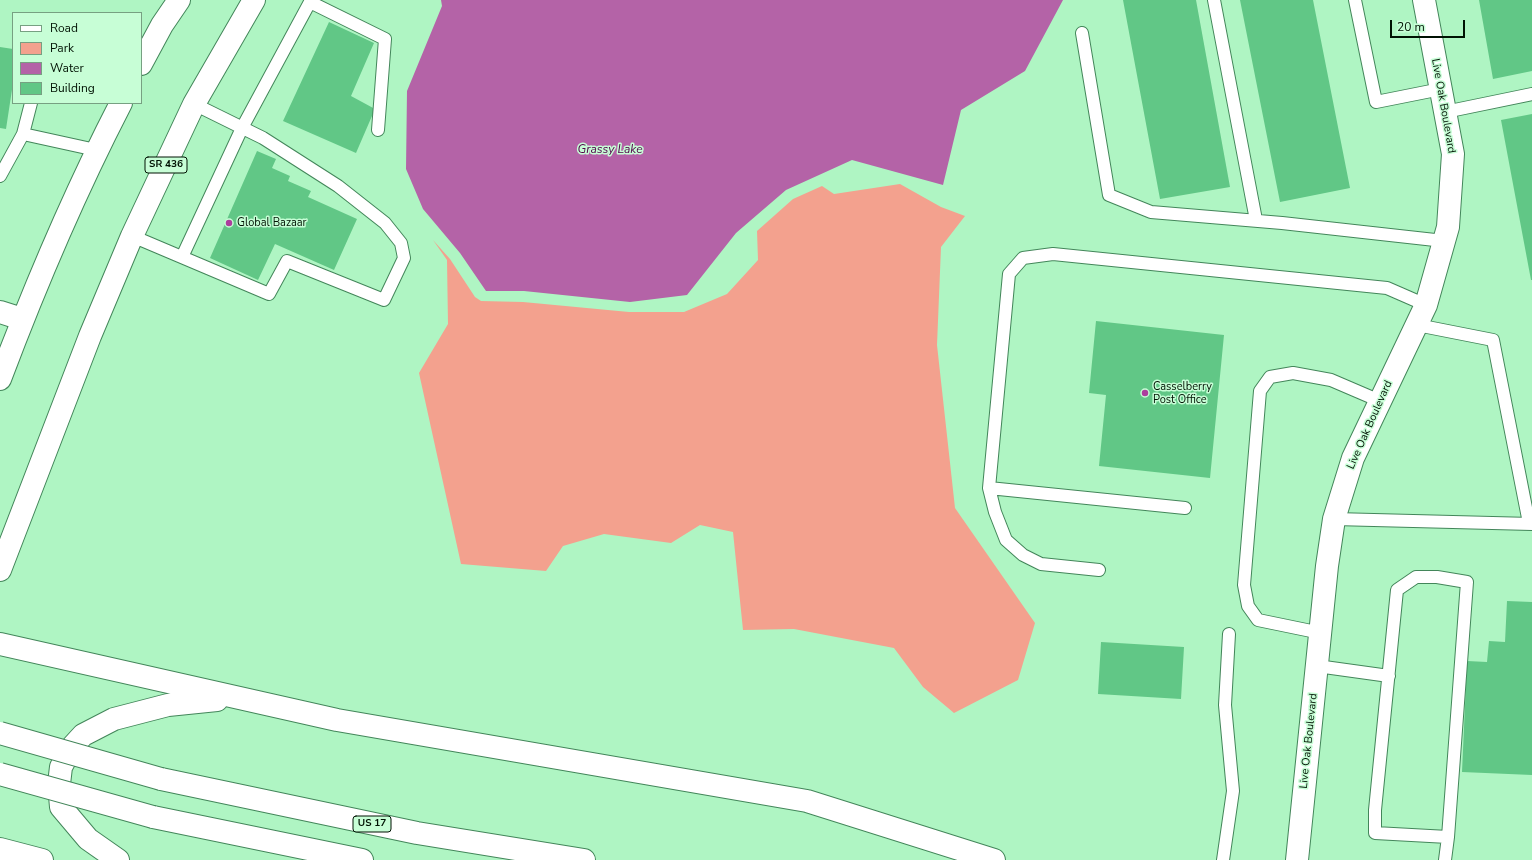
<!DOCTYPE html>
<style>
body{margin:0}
#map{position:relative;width:1532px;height:860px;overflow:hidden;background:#aff5c3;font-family:"Nunito Sans",sans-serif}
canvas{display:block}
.legend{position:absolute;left:12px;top:12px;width:130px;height:92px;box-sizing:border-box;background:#c7fed6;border:1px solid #77a082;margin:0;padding:5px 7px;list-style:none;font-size:12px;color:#001203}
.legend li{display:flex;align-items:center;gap:8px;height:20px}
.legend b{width:20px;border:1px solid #77a082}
.scale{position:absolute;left:1390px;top:20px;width:75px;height:18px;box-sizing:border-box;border:2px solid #001203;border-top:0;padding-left:5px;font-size:12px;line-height:14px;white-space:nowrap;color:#001203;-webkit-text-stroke:3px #c7fed6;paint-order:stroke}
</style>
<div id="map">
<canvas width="1532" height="860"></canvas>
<ul class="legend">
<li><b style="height:5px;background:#fff"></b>Road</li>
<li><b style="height:11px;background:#f3a18e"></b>Park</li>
<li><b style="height:11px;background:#b463a7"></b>Water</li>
<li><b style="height:11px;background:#61c786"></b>Building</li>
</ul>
<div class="scale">20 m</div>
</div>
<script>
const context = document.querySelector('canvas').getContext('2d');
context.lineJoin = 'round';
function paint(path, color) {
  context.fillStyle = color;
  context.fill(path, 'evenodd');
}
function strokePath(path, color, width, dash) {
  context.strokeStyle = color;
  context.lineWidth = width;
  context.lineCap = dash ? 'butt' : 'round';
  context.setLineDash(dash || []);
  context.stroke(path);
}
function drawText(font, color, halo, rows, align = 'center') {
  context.font = font + ' "Nunito Sans",sans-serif';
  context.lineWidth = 3;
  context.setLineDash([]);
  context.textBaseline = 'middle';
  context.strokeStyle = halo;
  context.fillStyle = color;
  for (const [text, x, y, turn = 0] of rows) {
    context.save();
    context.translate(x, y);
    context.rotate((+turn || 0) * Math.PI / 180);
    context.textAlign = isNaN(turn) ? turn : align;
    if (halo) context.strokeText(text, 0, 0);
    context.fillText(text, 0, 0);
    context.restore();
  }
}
paint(new Path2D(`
 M900,184L941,207L965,216L941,247L937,345L955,508L1035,623L1018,680L954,713L923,687L894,648L794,629L743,630L733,532L700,525L671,543L604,534L563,546L546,571L461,564L419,373L448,324L447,260L433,240L450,259L475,297L481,301L523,302L629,312H684L727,294L758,260L757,231L793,199L822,186L834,194Z`), '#f3a18e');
paint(new Path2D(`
 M441,0H1063L1025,71L961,110L943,185L852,160L786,190L736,233L687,295L630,302L524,291H486L460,253L423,209L406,169L407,91L442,6Z`), '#b463a7');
paint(new Path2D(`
 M1123,0H1196L1230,187L1160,199Z
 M1240,0H1313L1350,188L1280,202Z
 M1479,0H1532V71L1493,79Z
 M329,22L374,43L351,96L375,109L356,153L283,121Z
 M0,47L13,49V83L6,129L0,128Z
 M1532,114V280H1531L1501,120Z
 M257,151L276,159L272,168L290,176L288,181L311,191L308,197L357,219L334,270L275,244L258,280L210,258Z
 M1096,321L1224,335L1210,478L1099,466L1106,395L1089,393Z
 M1507,601L1532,602V775L1462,772L1467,661L1487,662L1489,641L1505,642Z
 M1101,642L1184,647L1181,699L1098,694Z`), '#61c786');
const service = new Path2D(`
 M1214,0L1256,220
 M1355,0L1376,102L1441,89
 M1082,33L1109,195L1151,212L1282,223L1444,241
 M31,103L23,134L96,150
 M1445,112L1532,94
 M0,176L23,134
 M132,236L269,294L287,261L384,300L404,258L401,243L385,223L338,186L263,138L194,104
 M182,257L242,128L310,2L385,39L378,130
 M1417,325L1493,340L1529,523
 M989,488L995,512L1006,540L1023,555L1041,564L1099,570
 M1185,508L989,488L1009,274L1023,258L1053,254L1387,288L1426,305
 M1334,519L1532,524
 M1321,633L1258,620L1248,606L1244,585L1260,391L1270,377L1293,373L1331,380L1380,401
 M1317,666L1389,676
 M1223,860L1233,791L1225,705L1229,634
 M1445,860L1448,837L1467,582L1437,577H1416L1397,590L1375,810V833L1448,837`);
const minor = new Path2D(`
 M0,312L22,319
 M1297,860L1327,566L1334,519L1353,458L1426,305L1448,227L1453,154L1424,0`);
const primary = new Path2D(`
 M141,64L162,25L179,0
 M0,379C35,286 75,192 121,103
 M0,570L90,336L132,236L194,104L254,0
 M0,644L337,720L807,801L994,860
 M161,779L417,833L584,860
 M153,817L362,860
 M0,849L42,860
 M118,860L88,839L61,807L59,784L61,767L72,747L83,735L114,719L168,705L217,700`);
strokePath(service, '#43865a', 14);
strokePath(minor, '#43865a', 24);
strokePath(primary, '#43865a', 24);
strokePath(service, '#fff', 12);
strokePath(minor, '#fff', 22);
strokePath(primary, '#fff', 22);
const primaryBridge = new Path2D(`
 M0,733L161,779
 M0,774L153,817`);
strokePath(primaryBridge, '#43865a', 24, []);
strokePath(primaryBridge, '#fff', 22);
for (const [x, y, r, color] of [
 [229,223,4,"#ac3e9d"],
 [1145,393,4,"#ac3e9d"]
]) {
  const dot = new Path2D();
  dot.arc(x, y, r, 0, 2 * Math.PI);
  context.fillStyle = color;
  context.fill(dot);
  strokePath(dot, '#c7fed6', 1.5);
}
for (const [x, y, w] of [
 [166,165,42],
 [372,824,38]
]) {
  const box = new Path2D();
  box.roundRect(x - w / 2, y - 8, w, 16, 3);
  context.fillStyle = '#c7fed6';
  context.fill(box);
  strokePath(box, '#001203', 1);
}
drawText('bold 10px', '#001203', null, [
 ["SR 436",166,165],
 ["US 17",372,824]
]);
drawText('11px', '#001203', '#c7fed6', [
 ["Live Oak Boulevard",1443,106,80],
 ["Live Oak Boulevard",1370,425,-66],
 ["Live Oak Boulevard",1309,741,-84]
]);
drawText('11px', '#001203', '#c7fed6', [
 ["Global Bazaar",237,223],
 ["Casselberry",1153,387],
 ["Post Office",1153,400]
], 'left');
drawText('italic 12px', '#500148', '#c7fed6', [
 ["Grassy Lake",610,150]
]);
</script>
